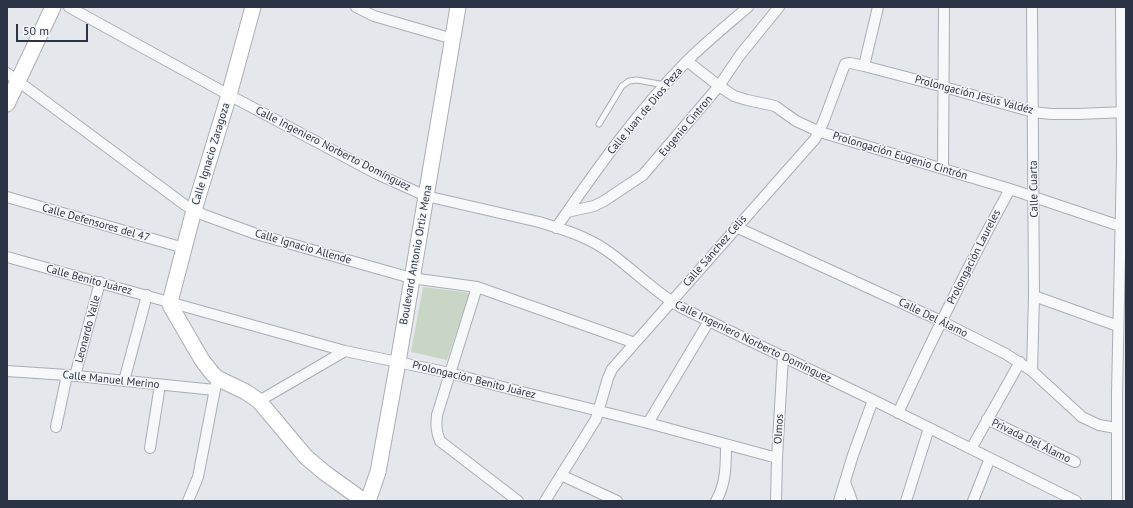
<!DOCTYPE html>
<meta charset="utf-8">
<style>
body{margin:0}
#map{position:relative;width:1133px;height:508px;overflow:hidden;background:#e4e7ec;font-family:"PT Sans",sans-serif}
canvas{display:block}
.frame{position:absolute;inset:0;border:8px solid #2b3445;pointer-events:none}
.scale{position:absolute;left:16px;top:24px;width:72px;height:18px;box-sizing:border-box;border:2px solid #2b3445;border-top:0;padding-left:5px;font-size:12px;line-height:14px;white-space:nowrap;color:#2b3445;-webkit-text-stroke:3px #f4f6f9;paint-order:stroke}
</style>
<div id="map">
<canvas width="1133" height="508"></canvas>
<div class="frame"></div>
<div class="scale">50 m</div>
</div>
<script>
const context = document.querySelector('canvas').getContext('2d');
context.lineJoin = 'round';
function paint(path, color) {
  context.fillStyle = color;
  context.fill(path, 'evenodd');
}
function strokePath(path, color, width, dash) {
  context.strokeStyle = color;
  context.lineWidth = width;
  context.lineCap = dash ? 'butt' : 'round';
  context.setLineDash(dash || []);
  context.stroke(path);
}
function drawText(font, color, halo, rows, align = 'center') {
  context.font = font + ' "PT Sans",sans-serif';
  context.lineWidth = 3;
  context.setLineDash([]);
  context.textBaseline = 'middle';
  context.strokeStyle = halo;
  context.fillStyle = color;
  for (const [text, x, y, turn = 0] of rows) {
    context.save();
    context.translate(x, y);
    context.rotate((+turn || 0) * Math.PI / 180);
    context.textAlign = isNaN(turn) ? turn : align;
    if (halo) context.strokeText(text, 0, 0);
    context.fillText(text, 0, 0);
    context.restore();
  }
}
paint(new Path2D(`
 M423,287L470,293L447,360L411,352Z`), '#c9d6c5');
const lane = new Path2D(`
 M599,124L622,86L629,81L637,80L665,85`);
const street = new Path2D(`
 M69,7L229,95L377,174L426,196L539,222C562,229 586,236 606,250C632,268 654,292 682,308L873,400L1076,501
 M356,7L374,16L453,39
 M1032,7L1034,296L1032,371
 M687,61L719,86L734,96L747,100L775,106L796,121L820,132L1010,189L1126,228
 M864,66L878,7
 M7,73L185,205L204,215L256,234L397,274L411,278L477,287L635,343
 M943,168L944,7
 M7,197L184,248
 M567,212L594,206L604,201L643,175L719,86L740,55L779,7
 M736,227L941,321L1006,354L1032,371L1082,417L1099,425L1116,428
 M556,228C596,170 637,112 686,62C706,42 727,25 748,7
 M7,257L345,351L450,373L514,390L648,423L777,458
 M477,287L437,415C436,425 436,431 440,441L518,501
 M1034,296L1118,326
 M7,371L67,375L215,390
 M75,376L100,282
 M124,381L147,295
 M259,401L345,351
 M898,413C933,337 970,262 1010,189
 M987,419L1075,462
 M648,423L709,321
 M56,427L67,375
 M150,448L160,385
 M971,449L1020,362
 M561,475L617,501
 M845,482L852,501
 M188,501L198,477L216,384
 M545,501L596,419L608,378L612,369L815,139L823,123L845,64L850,63L864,66L944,87L1033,112L1051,114H1078L1126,112
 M716,501C726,484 726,465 726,445
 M776,501L777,458L783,356
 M839,501L853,455L873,400
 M906,501L929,428
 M973,501L990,458
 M1117,501V393L1122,160L1121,7`);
const secondary = new Path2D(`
 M253,7L229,95L194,210L170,302V305L202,360L212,373L217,378L246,392L259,401L306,457L325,473L364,501
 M7,104L53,7
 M368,501L378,472L398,362L458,7`);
strokePath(lane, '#a9aeb7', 7);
strokePath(street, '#a9aeb7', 12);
strokePath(secondary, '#a9aeb7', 17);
strokePath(lane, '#f7f8fa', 5);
strokePath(street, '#f7f8fa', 10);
strokePath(secondary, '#fff', 15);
drawText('11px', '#2b3445', '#f4f6f9', [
 ["Prolongación Jesús Valdéz",974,95,15],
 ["Calle Juan de Dios Peza",645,111,-50],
 ["Eugenio Cintron",686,126,-50],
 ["Calle Ingeniero Norberto Domínguez",333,149,27],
 ["Calle Ignacio Zaragoza",211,154,-73],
 ["Prolongación Eugenio Cintrón",900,156,17],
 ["Calle Cuarta",1034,189,-91],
 ["Calle Defensores del 47",96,223,16],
 ["Calle Ignacio Allende",303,247,16],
 ["Calle Sánchez Celis",715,251,-49],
 ["Boulevard Antonio Ortiz Mena",416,255,-80],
 ["Prolongación Laureles",974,257,-63],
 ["Calle Benito Juárez",89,280,15],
 ["Calle Del Álamo",933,318,26],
 ["Leonardo Valle",88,329,-75],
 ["Calle Ingeniero Norberto Domínguez",753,342,26],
 ["Calle Manuel Merino",111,380,6],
 ["Prolongación Benito Juárez",474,380,14],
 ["Olmos",779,429,-87],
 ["Privada Del Álamo",1031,441,26]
]);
</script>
